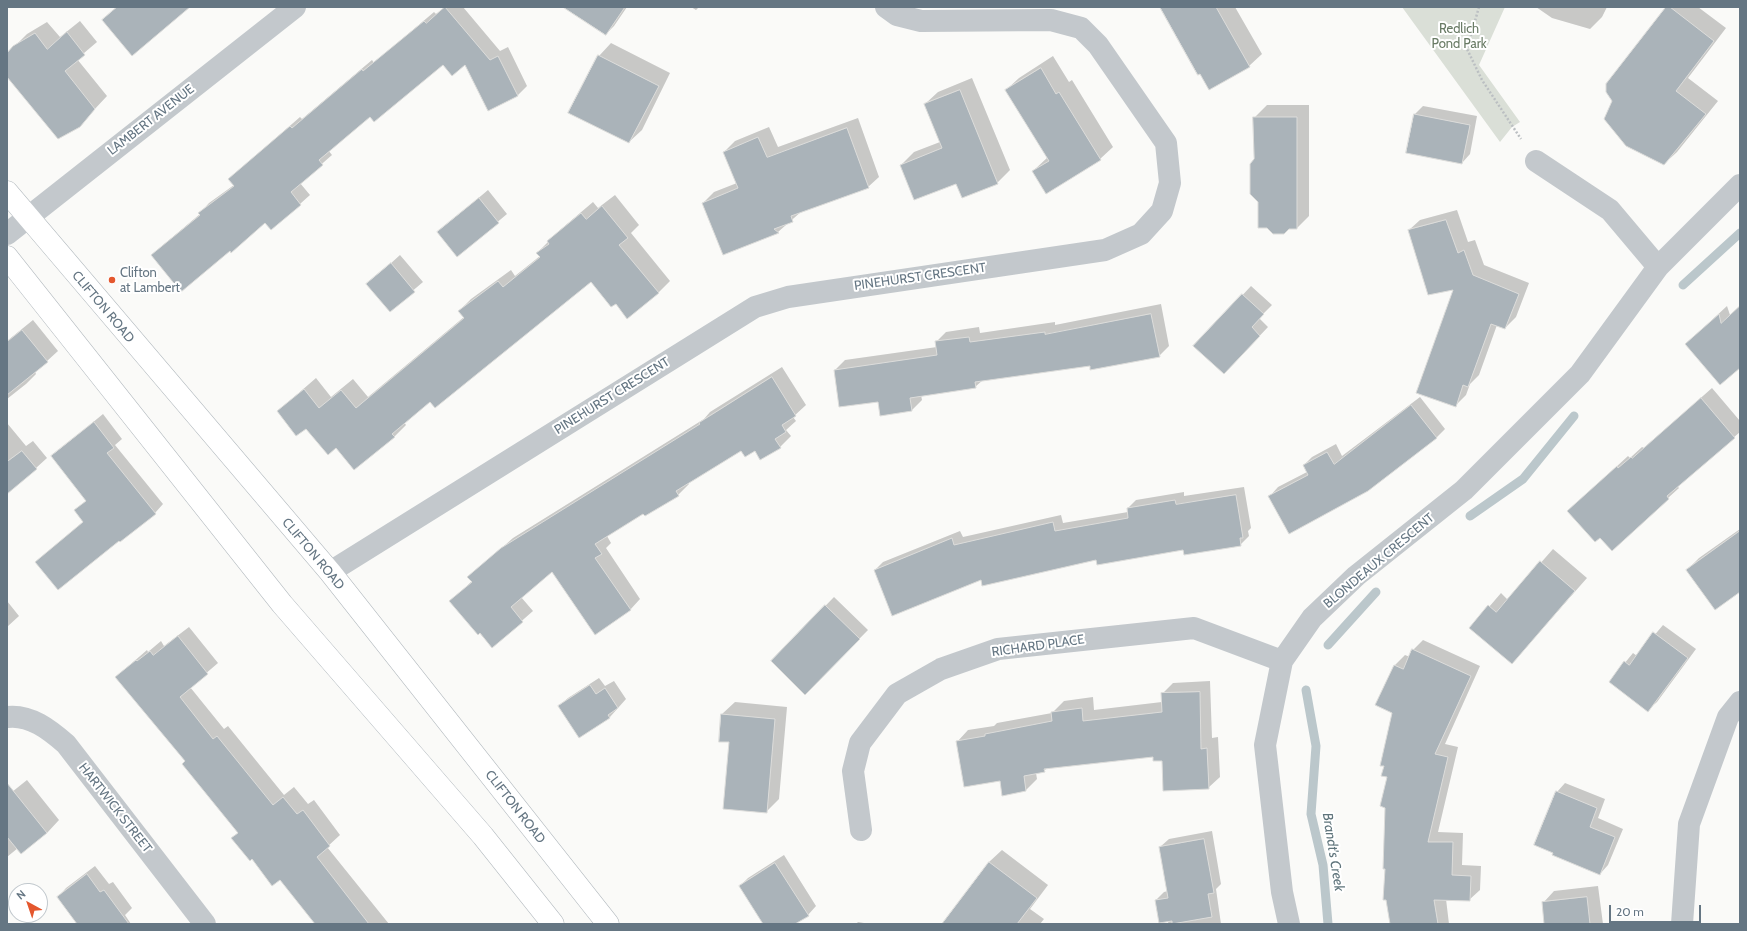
<!DOCTYPE html>
<style>
body{margin:0}
#map{position:relative;width:1747px;height:931px;overflow:hidden;background:#fafaf8;font-family:Cabin,sans-serif}
canvas{display:block}
.frame{position:absolute;inset:0;border:8px solid #657683;pointer-events:none}
.north{position:absolute;left:8px;top:883px;width:40px;height:40px;box-sizing:border-box;background:#fff;border:1px solid #c1c8cd;border-radius:50%;rotate:320deg;font-size:11px;font-weight:700;line-height:16px;text-align:center;color:#657683}
.north::after{content:'';display:block;margin:auto;width:14px;height:18px;background:#e4572e;clip-path:polygon(50% 0,100% 100%,50% 72%,0 100%)}
.scale{position:absolute;left:1609px;top:905px;width:92px;height:18px;box-sizing:border-box;border:2px solid #657683;border-top:0;padding-left:5px;font-size:12px;line-height:14px;white-space:nowrap;color:#657683;-webkit-text-stroke:3px #fff;paint-order:stroke}
</style>
<div id="map">
<canvas width="1747" height="931"></canvas>
<div class="frame"></div>
<div class="north">N</div>
<div class="scale">20 m</div>
</div>
<script>
const context = document.querySelector('canvas').getContext('2d');
context.lineJoin = 'round';
function paint(path, color) {
  context.fillStyle = color;
  context.fill(path, 'evenodd');
}
function strokePath(path, color, width, dash) {
  context.strokeStyle = color;
  context.lineWidth = width;
  context.lineCap = dash ? 'butt' : 'round';
  context.setLineDash(dash || []);
  context.stroke(path);
}
function drawText(font, color, halo, rows, align = 'center') {
  context.font = font + ' Cabin,sans-serif';
  context.lineWidth = 4;
  context.setLineDash([]);
  context.textBaseline = 'middle';
  context.strokeStyle = halo;
  context.fillStyle = color;
  for (const [text, x, y, turn = 0] of rows) {
    context.save();
    context.translate(x, y);
    context.rotate((+turn || 0) * Math.PI / 180);
    context.textAlign = isNaN(turn) ? turn : align;
    if (halo) context.strokeText(text, 0, 0);
    context.fillText(text, 0, 0);
    context.restore();
  }
}
paint(new Path2D(`
 M1402,7H1505L1479,65L1520,122L1512,127L1500,142Z`), '#dadfd7');
paint(new Path2D(`
 M445,7H463L500,51L508,47L527,86L518,95L488,110L465,63H443L370,116L328,150L332,155L300,183L310,195L272,229L265,222L230,250L162,246L200,214V213L209,203L234,185L229,179L300,117L302,119L372,60L374,63L434,12L436,14Z
 M567,7H627L614,26L606,34Z
 M691,7H699L696,10Z
 M1165,7H1235L1262,54L1249,66Z
 M1536,7H1607L1602,17L1590,29L1552,18Z
 M1668,7H1698L1726,28L1688,78L1718,101L1677,152L1664,164Z
 M80,21L97,42L77,59L107,96L79,126L7,75V54L27,34L47,22L60,37Z
 M611,43L670,73L642,130L629,142L599,56Z
 M1053,56L1069,82L1072,80L1113,147L1100,159L1033,171L1048,157L1006,90L1019,78Z
 M972,78L1010,170L997,183L901,165L914,152L940,142L925,104L938,92Z
 M1267,105H1309V216L1297,228L1259,202L1255,159L1254,118Z
 M1423,106L1477,116L1470,154L1462,163L1415,114Z
 M858,118L879,177L868,187L802,211L778,232L724,254L703,203L714,192L737,183L724,152L735,141L769,127L778,147Z
 M488,190L507,214L457,256L438,232Z
 M615,195L639,225L631,233L670,281L658,293L616,303L591,281L430,400L404,422L406,425L394,437L336,447L278,411L316,378L331,397L353,379L368,397L464,317L459,311L471,299L511,270L515,276L540,256L537,253L560,230L593,202L598,208Z
 M1457,210L1468,242L1475,240L1484,265L1529,283L1516,317L1505,328L1497,325L1479,375L1470,384L1466,395L1455,406L1454,289L1409,230L1420,220Z
 M400,255L423,282L390,310L368,284Z
 M1251,286L1272,305L1259,318L1268,327L1232,365L1195,346Z
 M1161,304L1169,346L1159,356L983,380L975,387L921,395L922,400L912,410L879,401L835,370L845,360L937,347L936,342L946,332L979,327L980,333L1055,322V325Z
 M1727,306L1730,315L1740,306V366L1686,344Z
 M33,320L58,351L35,372L36,374L26,384L7,399V341Z
 M782,367L806,405L793,417L796,421L786,430L791,436L780,447L761,459L755,450H741L687,482L689,484L678,495L644,513L607,536L611,543L606,548L640,599L630,610L553,571L521,597L533,611L492,647L451,601L472,581L469,577L513,538L704,419L710,412Z
 M1712,388L1740,421V432L1677,486L1679,488L1668,498L1579,501L1628,456L1630,458L1642,447L1644,448Z
 M1420,397L1445,429L1436,438L1270,496L1278,487L1307,472L1304,465L1312,457L1336,444L1342,456Z
 M103,414L122,439L115,445L163,504L155,513L119,539L37,562L84,521L75,510L87,500L52,456Z
 M7,423L26,446L33,441L47,458L36,468L7,488Z
 M1244,487L1251,528L1248,531L1249,536L1240,545L1184,549L1097,559L981,578L875,570L883,562L960,531L963,537L1061,515L1063,523L1128,512V508L1136,500L1184,492V496Z
 M1740,529V591L1687,570L1699,558Z
 M1553,549L1587,578L1512,663L1471,628L1501,593L1508,600Z
 M834,597L868,630L805,694L772,661Z
 M7,601L19,616L7,627Z
 M1663,625L1696,649L1657,702L1648,710L1610,681L1633,653L1637,656Z
 M189,627L218,663L190,687L224,729L228,726L284,795L294,787L308,804L314,800L340,835L327,847L389,924H316L280,878L252,858L232,838L239,832L186,761L116,677L147,650L148,652L161,641L164,646Z
 M1423,640L1480,666L1445,744L1458,747L1438,832L1463,833L1462,865L1481,866L1480,890L1469,900L1446,899L1449,924H1391L1388,776L1393,712L1395,665L1405,655L1410,657L1413,650Z
 M599,678L605,686L614,681L626,699L610,717L580,737L559,706L568,698Z
 M1210,681L1212,738L1218,737L1220,777L1208,788L1154,755L1048,767L1044,771L1036,773L1037,779L1026,790L1001,779L957,742L968,730L994,726L997,723L1052,713L1064,701L1093,697L1094,710L1162,702V694L1173,683Z
 M735,702L787,707L779,799L766,812L730,741L722,714Z
 M27,780L59,820L47,833L18,848L7,857V796Z
 M1565,783L1605,799L1598,818L1623,829L1608,865L1600,874L1557,792Z
 M1212,831L1221,884L1216,889L1221,924H1169L1156,900L1164,892L1168,891L1160,847L1169,839Z
 M1002,850L1048,885L1030,909L1044,919L1040,924H944L989,862Z
 M784,855L816,906L808,915L793,924H764L740,886L748,878Z
 M95,866L109,884L113,882L132,908L125,915L131,924H78L58,897L66,888Z
 M1598,886L1603,924H1545L1543,903L1554,891Z
 M858,922L870,924H856Z`), '#0003');
strokePath(new Path2D(`
 M1683,285L1740,233
 M1470,516L1523,479L1574,416
 M1328,645L1376,592
 M1306,690L1316,746L1311,814L1323,865L1328,924`), '#bbc7cb', 9);
const building = new Path2D(`
 M117,7H190L132,56L102,20Z
 M445,7L490,60L498,56L518,96L488,111L465,65L452,76L443,65L374,122L370,117L319,160L323,165L291,192L301,205L271,230L265,223L231,253L230,251L181,292L151,255L200,215L198,213L234,186L228,179L290,126L292,128L362,69L363,71L424,21L426,23Z
 M563,7H625L606,35Z
 M1160,7H1216L1250,67L1209,90L1200,74L1198,75Z
 M1666,7H1670L1714,41L1676,91L1706,114L1664,165L1626,146L1604,119L1612,101L1606,92V84Z
 M67,32L85,55L65,71L95,109L80,127L58,139L7,77V53L13,46L35,33L47,49Z
 M598,55L659,86L629,143L568,113Z
 M1041,68L1056,94L1059,92L1101,160L1046,194L1032,171L1049,161L1005,90Z
 M960,90L998,184L962,198L956,184L914,200L900,165L942,148L924,104Z
 M1414,114L1470,125L1462,164L1406,153Z
 M1253,117H1297V229H1289L1284,234H1273L1267,228H1258V202L1250,194V164L1254,159Z
 M847,128L869,188L791,216L793,222L774,229L779,233L723,255L702,203L738,188L723,152L758,137L767,157Z
 M479,198L499,223L457,257L437,232Z
 M602,206L628,238L619,245L659,293L627,319L616,304L611,307L591,282L435,408L430,402L392,434L395,437L354,470L336,448L328,455L306,429L296,436L277,411L304,389L319,408L341,390L356,408L464,318L458,311L498,281L503,287L540,257L536,253L549,244L547,241L581,213L586,219Z
 M1446,220L1458,253L1464,250L1473,275L1519,294L1505,329L1491,324L1468,387L1463,385L1456,407L1416,393L1453,290L1428,295L1408,230Z
 M391,263L415,292L390,312L366,284Z
 M1242,294L1264,314L1252,327L1260,336L1224,374L1193,346Z
 M1740,306V368L1720,385L1685,344L1719,314L1721,323Z
 M1151,314L1160,357L1090,370V366L975,382L976,388L910,398L912,411L880,416L878,402L839,407L834,370L937,355L935,341L969,337L970,342L1045,332V334Z
 M22,330L48,362L7,395V342Z
 M772,377L796,416L782,425L786,432L775,439L781,448L760,460L755,451L745,457L741,451L676,491L679,496L645,516L643,514L595,544L602,554L595,558L631,610L595,635L552,572L511,607L523,622L492,648L480,633L478,635L449,601L472,582L467,577L501,548L700,424L699,423Z
 M1701,398L1735,438L1667,496L1669,499L1612,551L1600,538L1595,542L1567,511L1617,466L1618,468L1631,457L1632,458Z
 M1411,405L1437,438L1368,491L1289,534L1268,496L1308,475L1303,465L1327,452L1334,464Z
 M94,422L114,448L107,453L156,514L120,542L119,541L58,590L35,562L83,522L74,510L86,501L51,456Z
 M22,451L37,469L7,494V462Z
 M1236,495L1243,538H1240L1241,546L1184,555L1183,550L1097,565L1096,560L982,586L981,580L892,616L874,570L952,538L954,545L1053,522L1055,531L1128,518L1127,508L1175,500L1176,504Z
 M1740,531V592L1715,610L1686,570Z
 M1540,561L1575,591L1512,664L1469,628L1488,605L1496,612Z
 M825,605L860,639L805,695L771,661Z
 M1653,632L1688,658L1648,712L1609,682L1624,661L1629,665Z
 M178,636L208,674L180,697L213,739L217,736L273,805L283,797L297,814L303,810L330,846L317,857L369,924H315L280,880L272,886L252,859L250,861L231,838L238,833L182,764L185,761L115,677L136,660L137,661L150,651L153,655Z
 M1412,649L1471,676L1435,754L1448,757L1428,842H1453L1452,875L1471,876L1470,901L1434,900L1438,924H1390L1386,900H1383L1385,869H1383L1385,808L1380,806L1387,777L1381,776L1384,766H1380L1392,713L1375,705L1394,665L1403,669Z
 M590,685L596,694L605,688L618,708L608,715L610,718L579,738L558,706Z
 M1200,692L1201,749L1207,748L1209,789L1163,791L1162,761H1153V757L1044,769L1045,772L1024,776L1026,791L1002,796L1000,781L964,787L956,741L985,736V734L1052,721L1051,712L1082,708L1083,721L1162,712L1161,693Z
 M721,714L775,719L767,813L723,809L729,742H719Z
 M7,783L47,833L21,854L7,837Z
 M1556,791L1597,808L1590,827L1615,837L1600,875L1552,855L1553,853L1534,845Z
 M1204,839L1214,893L1208,894L1212,917L1172,924V921L1159,923L1155,900L1168,898L1159,847Z
 M989,862L1037,898L1017,924H942Z
 M775,863L809,916L795,924H763L739,886Z
 M87,874L100,892L104,890L129,924H77L57,897Z
 M1587,897L1590,924H1544L1542,902Z`);
paint(building, '#aab3b9');
strokePath(building, '#dcdcda', 1);
const secondary = new Path2D(`
 M7,192L330,572L608,924
 M7,257L282,604L483,836L553,924`);
strokePath(secondary, '#b3babf', 23);
strokePath(new Path2D(`
 M1479,7L1467,49L1482,80L1521,139`), '#bbbfc2', 2.5, [2, 2]);
strokePath(new Path2D(`
 M1536,161L1610,210L1658,267
 M7,234L295,7
 M330,572L755,307L788,297L1105,250L1141,234L1162,211L1170,183L1166,143L1098,45L1081,28L1051,20L921,21L897,15L886,7
 M7,717C30,714 50,730 66,744L205,924
 M861,830L853,771L860,743L897,694L941,669L998,649L1194,628L1282,661
 M1289,924L1282,892L1265,745L1282,661L1312,618L1356,576L1464,490L1580,374L1658,267L1740,185
 M1682,924L1689,824L1728,717L1740,702`), '#c3c8cc', 22);
strokePath(secondary, '#fff', 22);
for (const [x, y, r, color] of [
 [112,280,4,"#e4572e"]
]) {
  const dot = new Path2D();
  dot.arc(x, y, r, 0, 2 * Math.PI);
  context.fillStyle = color;
  context.fill(dot);
  strokePath(dot, '#fff', 1.5);
}
drawText('13px', '#687a64', '#fff', [
 ["Redlich",1459,29],
 ["Pond Park",1459,44]
]);
drawText('13px', '#657683', '#fff', [
 ["LAMBERT AVENUE",151,120,-38],
 ["PINEHURST CRESCENT",920,277,-8],
 ["CLIFTON ROAD",103,307,50],
 ["PINEHURST CRESCENT",612,396,-32],
 ["CLIFTON ROAD",313,554,50],
 ["BLONDEAUX CRESCENT",1379,561,-40],
 ["RICHARD PLACE",1038,646,-8],
 ["CLIFTON ROAD",515,807,52],
 ["HARTWICK STREET",115,808,52]
]);
drawText('13px', '#657683', '#fff', [
 ["Clifton",120,273],
 ["at Lambert",120,288]
], 'left');
drawText('italic 14px', '#60757c', '#fff', [
 ["Brandt's Creek",1333,852,81]
]);
</script>
